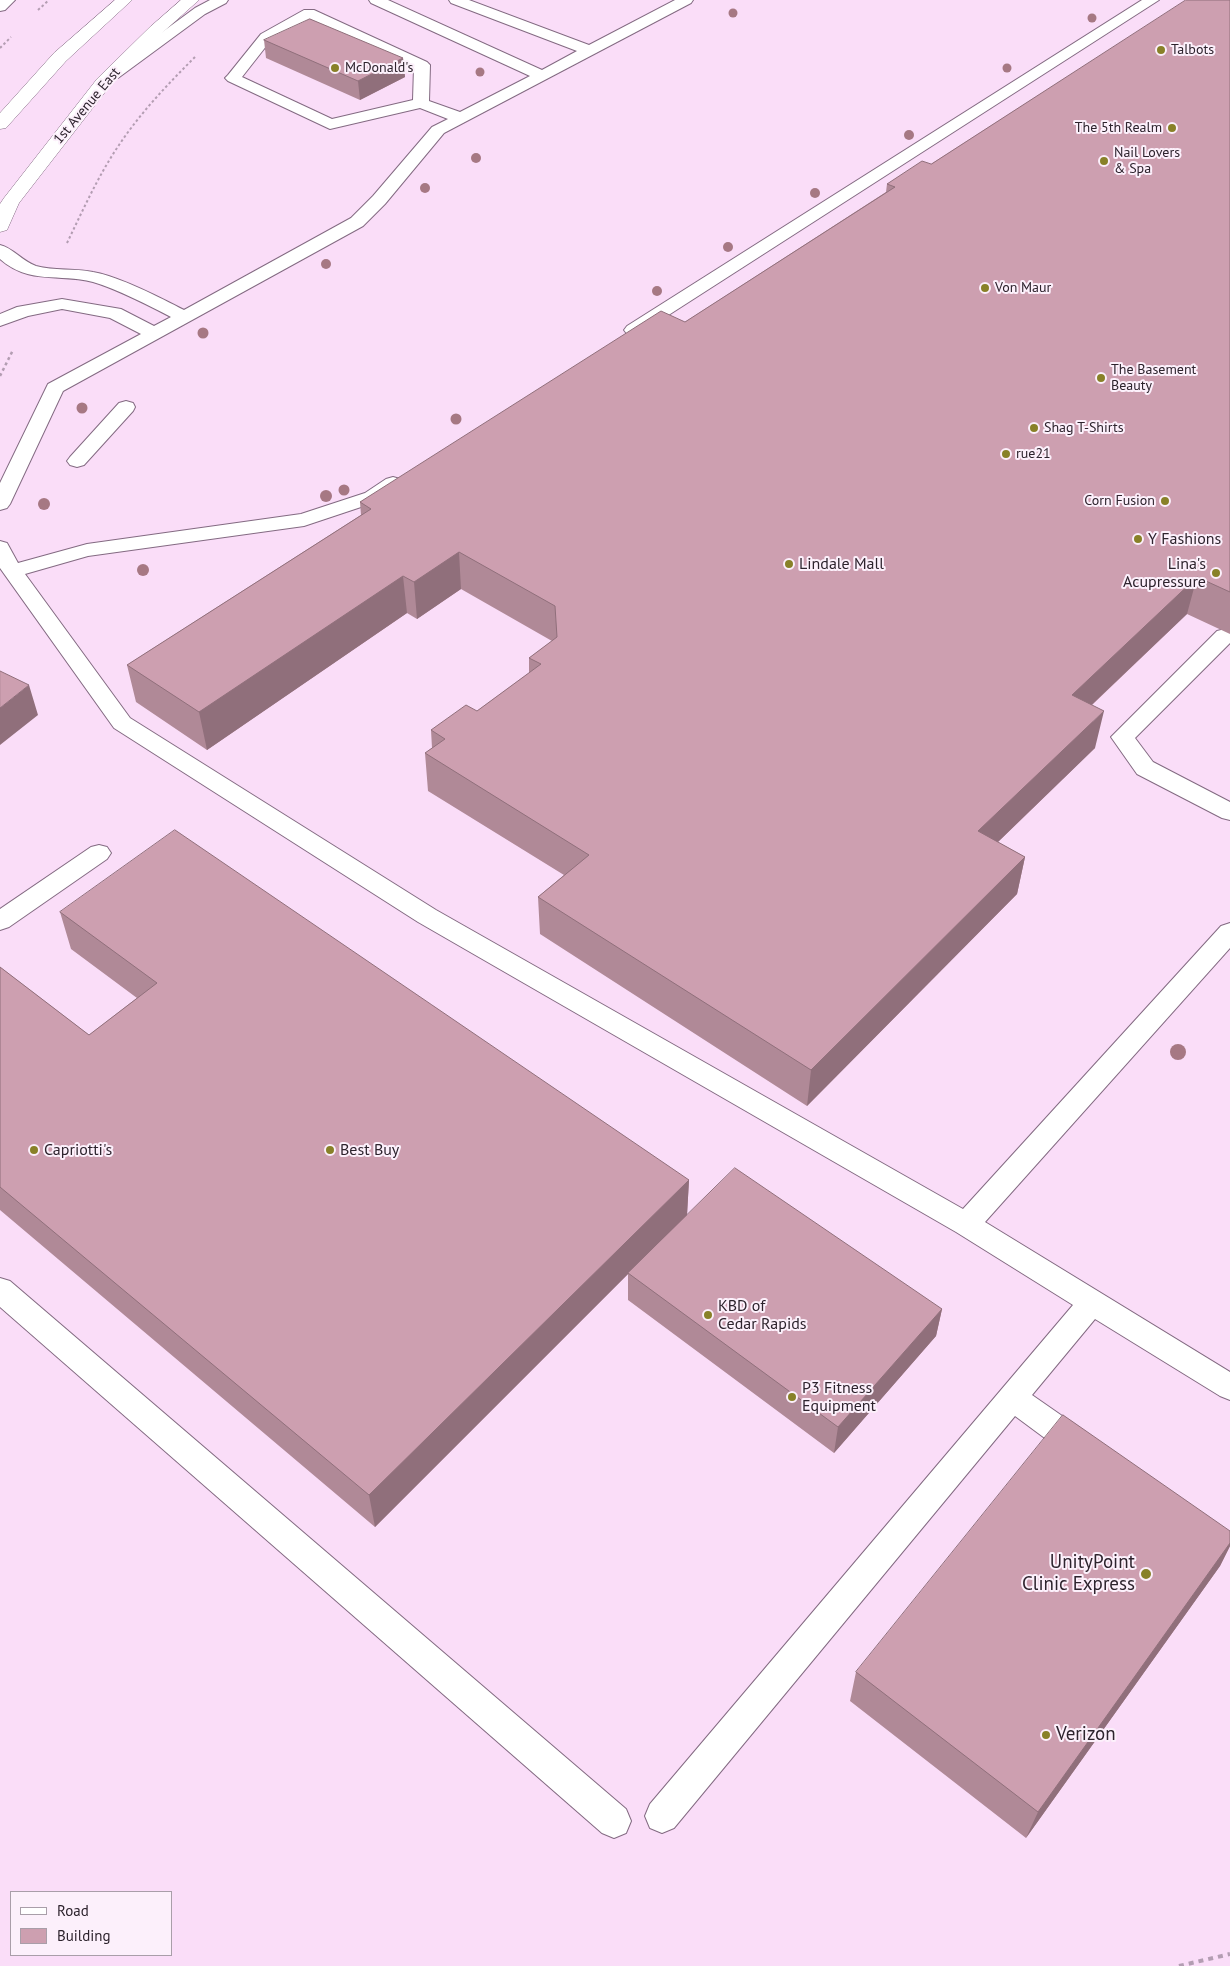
<!DOCTYPE html>
<style>
body{margin:0}
#map{position:relative;width:1230px;height:1966px;overflow:hidden;background:#faddf8;font-family:"PT Sans",sans-serif}
canvas{display:block}
.legend{position:absolute;left:10px;top:1891px;width:162px;height:65px;box-sizing:border-box;background:#fcf0fb;border:1px solid #a99ea9;margin:0;padding:6px 9px;list-style:none;font-size:15px;color:#2d232d}
.legend li{display:flex;align-items:center;gap:10px;height:25px}
.legend b{width:25px;border:1px solid #a99ea9}
</style>
<div id="map">
<canvas width="1230" height="1966"></canvas>
<ul class="legend">
<li><b style="height:6px;background:#fff"></b>Road</li>
<li><b style="height:14px;background:#cd9fb0"></b>Building</li>
</ul>
</div>
<script>
const context = document.querySelector('canvas').getContext('2d');
context.lineJoin = 'round';
function strokePath(path, color, width, dash) {
  context.strokeStyle = color;
  context.lineWidth = width;
  context.lineCap = dash ? 'butt' : 'round';
  context.setLineDash(dash || []);
  context.stroke(path);
}
function paint(path, color) {
  context.fillStyle = color;
  context.fill(path, 'evenodd');
}
function drawText(font, color, halo, rows, align = 'center') {
  context.font = font + ' "PT Sans",sans-serif';
  context.lineWidth = 4;
  context.setLineDash([]);
  context.textBaseline = 'middle';
  context.strokeStyle = halo;
  context.fillStyle = color;
  for (const [text, x, y, turn = 0] of rows) {
    context.save();
    context.translate(x, y);
    context.rotate((+turn || 0) * Math.PI / 180);
    context.textAlign = isNaN(turn) ? turn : align;
    if (halo) context.strokeText(text, 0, 0);
    context.fillText(text, 0, 0);
    context.restore();
  }
}
const service = new Path2D(`
 M0,0H15L5,10L0,11Z
 M210,0H228L226,3L205,14L118,78H108L105,75L108,72L195,8Z
 M369,0H388L542,70L577,51L451,3L449,0H469L589,45L675,0H693L691,3L444,133L385,204L363,226L63,391L10,504L7,508L0,510V483L48,384L141,334L110,318L62,309L28,316L0,326V314L17,307L62,299L121,309L154,326L171,317C148,305 117,289 93,282C59,273 29,285 0,259V245C13,248 22,261 36,266C54,271 74,268 93,272C118,276 161,298 184,310L351,218L373,196L432,127L448,119L420,108L330,129L228,81L225,78L228,75L261,34L304,10H314L427,62L430,65L429,101L460,112L530,76L371,3ZM310,19L414,67L413,100L332,119L242,77L271,40Z
 M1142,0H1159L639,334L633,335L627,334L624,330L627,326Z
 M126,401L133,403L135,407L133,411L84,465L77,467L70,465L67,461L70,457L119,403Z
 M393,477L400,479L403,483L400,487L379,501L304,526L88,556L25,574L130,718L436,910L963,1209L1221,926L1230,923V948L985,1222L1230,1372V1400L1220,1396L1095,1319L1032,1395L1091,1436L1095,1446L1091,1456L1080,1460L1069,1456L1015,1416L674,1828L662,1833L650,1828L645,1816L650,1804L1073,1305L956,1232L418,922L114,728L0,568V541L7,543L18,563L87,544L301,514L365,493L386,479Z
 M1225,629L1230,630V643L1135,738L1153,762L1230,802V820L1222,818L1137,774L1111,737L1217,631Z
 M99,845L107,847L111,853L107,859L9,927L0,930V909L91,847Z
 M0,1278L10,1281L626,1809L631,1821L626,1833L614,1838L602,1833L0,1307Z`);
const primary = new Path2D(`
 M115,0H132L66,61L6,128L0,129V113L54,53Z
 M181,0H199L162,33L109,87L19,203L7,230L0,232V204L4,198L97,79L150,27Z`);
strokePath(service, '#836a82', 2);
strokePath(primary, '#836a82', 1);
strokePath(new Path2D(`
 M38,10L49,0
 M0,48L11,37
 M67,243C83,210 98,176 119,145C141,112 168,84 196,56`), '#b39db2', 2, [2.5, 2.5]);
strokePath(new Path2D(`
 M0,376L13,350`), '#b39db2', 2.5, [3, 3]);
strokePath(new Path2D(`
 M1179,1966L1230,1954`), '#b39db2', 4, [5, 5]);
paint(service, '#fff');
paint(primary, '#fff');
context.fillStyle = '#a67883';
for (const [x, y, r] of [
 [733,13,4.5],
 [1092,18,4.5],
 [1007,68,4.5],
 [480,72,4.5],
 [909,135,5],
 [476,158,5],
 [425,188,5],
 [815,193,5],
 [728,247,5],
 [326,264,5],
 [657,291,5],
 [203,333,5.5],
 [82,408,5.5],
 [456,419,5.5],
 [344,490,5.5],
 [326,496,6],
 [44,504,6],
 [143,570,6],
 [1178,1052,8]
]) {
  context.beginPath();
  context.arc(x, y, r, 0, 2 * Math.PI);
  context.fill();
}
paint(new Path2D(`
 M1230,0V634L1187,614L1092,705L1095,748L998,842L1025,857L1017,894L807,1106L540,934L538,897L564,875L428,791L425,753L432,748L431,730L477,711L529,673V658L552,641L461,589L417,619L407,613L207,750L136,702L127,665L361,515L360,502L685,322L886,192L887,184L931,164Z
 M264,40L403,58L405,77L360,100L266,58Z
 M60,912L689,1180L687,1215L942,1309L936,1336L834,1453L628,1300V1274L375,1527L0,1210V967L89,1035L137,998L71,949Z
 M1230,1531V1546L1220,1566L1026,1838L850,1701L856,1672Z`), '#b08997');
paint(new Path2D(`
 M403,58L405,77L360,100L358,81Z
 M459,552L461,589L417,619L414,582Z
 M403,576L407,613L207,750L199,712Z
 M1197,577L1187,614L1063,732L1072,695Z
 M29,685L38,715L0,745V708Z
 M1104,711L1095,748L971,868L978,831Z
 M1025,857L1017,894L807,1106L811,1070Z
 M689,1180L687,1215L375,1527L369,1495Z
 M942,1309L936,1336L834,1453L838,1427Z
 M1230,1543V1546L1220,1566L1026,1838L1038,1812Z`), '#906f7b');
const building = new Path2D(`
 M1186,0H1230V592L1197,577L1072,695L1104,711L978,831L1025,857L811,1070L538,897L589,855L425,753L445,739L431,730L466,705L477,711L541,664L529,658L557,637L555,606L459,552L414,582L403,576L199,712L127,665L371,509L360,502L661,311L685,322L895,187L887,184L922,161L931,164Z
 M310,19L403,58L358,81L264,40Z
 M0,671L29,685L0,708Z
 M175,830L689,1180L369,1495L0,1187V967L89,1035L157,983L60,912Z
 M735,1168L942,1309L838,1427L628,1273Z
 M1063,1415L1230,1531V1543L1038,1812L856,1672Z`);
paint(building, '#cd9fb0');
strokePath(building, '#906f7b', 1);
for (const [x, y, r, color] of [
 [1161,50,5,"#888128"],
 [335,68,5,"#888128"],
 [1172,128,5,"#888128"],
 [1104,161,5,"#888128"],
 [985,288,5,"#888128"],
 [1101,378,5,"#888128"],
 [1034,428,5,"#888128"],
 [1006,454,5,"#888128"],
 [1165,501,5,"#888128"],
 [1138,539,5,"#888128"],
 [789,564,5,"#888128"],
 [1216,573,5,"#888128"],
 [34,1150,5,"#888128"],
 [330,1150,5,"#888128"],
 [708,1315,5,"#888128"],
 [792,1397,5,"#888128"],
 [1146,1574,6,"#888128"],
 [1046,1735,5,"#888128"]
]) {
  const dot = new Path2D();
  dot.arc(x, y, r, 0, 2 * Math.PI);
  context.fillStyle = color;
  context.fill(dot);
  strokePath(dot, '#fcf0fb', 2);
}
drawText('14px', '#2d232d', '#fcf0fb', [
 ["Talbots",1171,50],
 ["McDonald's",345,68],
 ["The 5th Realm",1162,128,"right"],
 ["Nail Lovers",1114,153],
 ["& Spa",1114,169],
 ["Von Maur",995,288],
 ["The Basement",1111,370],
 ["Beauty",1111,386],
 ["Shag T-Shirts",1044,428],
 ["rue21",1016,454],
 ["Corn Fusion",1155,501,"right"]
], 'left');
drawText('14px', '#2d232d', '#fcf0fb', [
 ["1st Avenue East",87,106,-50]
]);
drawText('16px', '#2d232d', '#fcf0fb', [
 ["Y Fashions",1148,539],
 ["Lindale Mall",799,564],
 ["Lina's",1206,564,"right"],
 ["Acupressure",1206,582,"right"],
 ["Capriotti's",44,1150],
 ["Best Buy",340,1150],
 ["KBD of",718,1306],
 ["Cedar Rapids",718,1324],
 ["P3 Fitness",802,1388],
 ["Equipment",802,1406]
], 'left');
drawText('19px', '#2d232d', '#fcf0fb', [
 ["UnityPoint",1135,1563],
 ["Clinic Express",1135,1585],
 ["Verizon",1056,1735,"left"]
], 'right');
</script>
